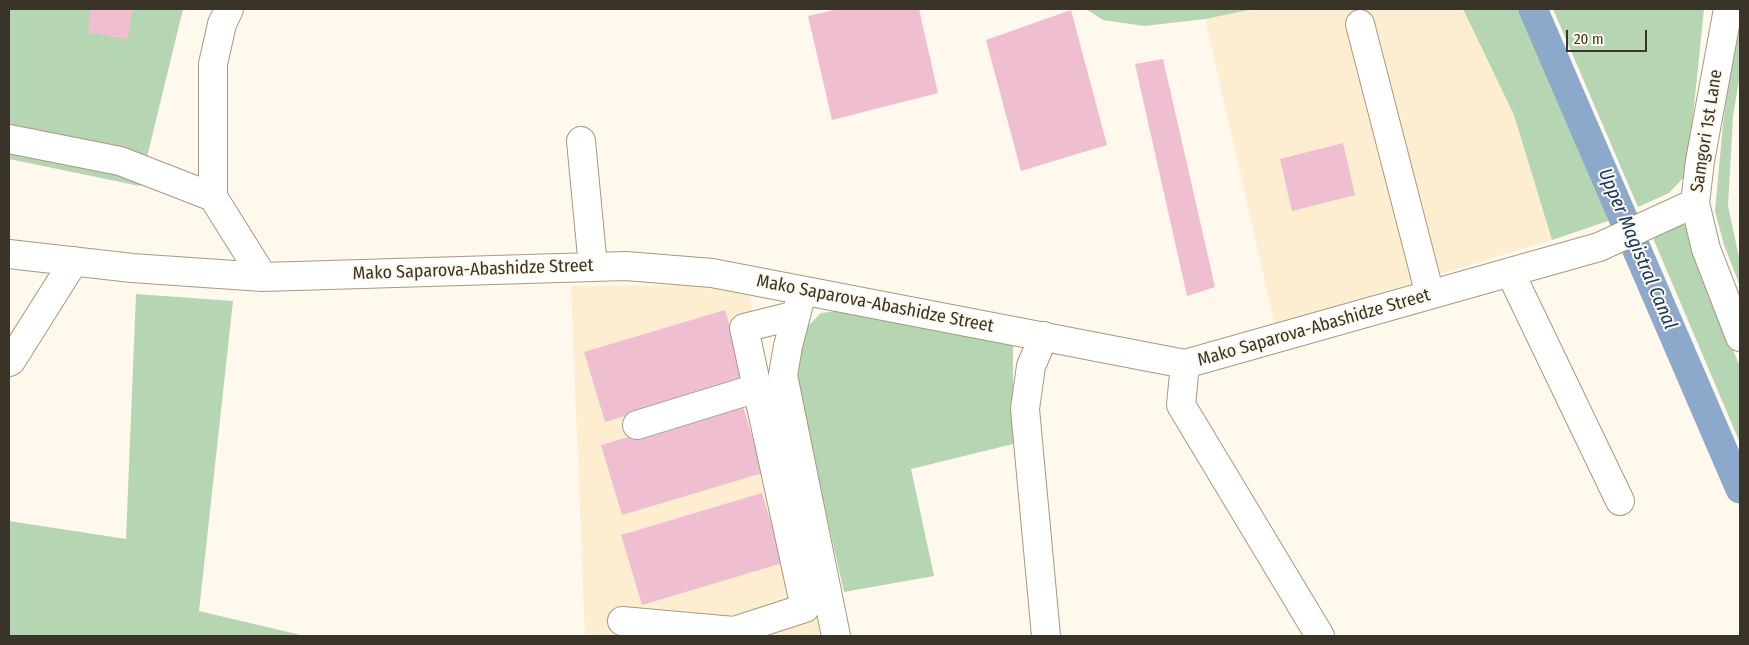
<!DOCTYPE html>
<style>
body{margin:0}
#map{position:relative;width:1749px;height:645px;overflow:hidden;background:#fff8ed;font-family:"Fira Sans Condensed",sans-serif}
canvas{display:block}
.frame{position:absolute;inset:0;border:10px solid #393328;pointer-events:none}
.scale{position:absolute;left:1566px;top:30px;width:81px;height:22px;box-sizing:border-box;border:2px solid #393328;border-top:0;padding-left:6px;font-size:15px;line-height:18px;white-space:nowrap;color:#393328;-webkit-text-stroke:4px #fff8ed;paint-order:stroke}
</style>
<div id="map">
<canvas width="1749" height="645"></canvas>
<div class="frame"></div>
<div class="scale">20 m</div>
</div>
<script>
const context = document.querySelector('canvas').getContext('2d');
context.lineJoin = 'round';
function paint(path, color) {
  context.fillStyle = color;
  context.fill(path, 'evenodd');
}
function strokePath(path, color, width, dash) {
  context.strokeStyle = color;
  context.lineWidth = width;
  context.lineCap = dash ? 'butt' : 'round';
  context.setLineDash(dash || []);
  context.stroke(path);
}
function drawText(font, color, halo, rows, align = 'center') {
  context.font = font + ' "Fira Sans Condensed",sans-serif';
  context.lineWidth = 4;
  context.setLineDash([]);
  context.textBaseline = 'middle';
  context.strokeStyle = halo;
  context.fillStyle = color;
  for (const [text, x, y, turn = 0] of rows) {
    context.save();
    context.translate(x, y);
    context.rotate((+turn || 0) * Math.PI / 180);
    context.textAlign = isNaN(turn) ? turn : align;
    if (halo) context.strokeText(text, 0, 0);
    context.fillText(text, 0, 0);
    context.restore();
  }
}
paint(new Path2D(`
 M1254,9H1463L1514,115L1552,240L1275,325L1205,19Z
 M714,285L749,294L823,636H585L571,286Z`), '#fdeed1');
paint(new Path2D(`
 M9,9H183L140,186L9,159Z
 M1086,9H1254L1205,19L1144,26L1103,20Z
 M1463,9H1518L1611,220L1552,240L1514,115Z
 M1553,9H1704L1687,174L1669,193L1638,207Z
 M1739,9L1740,74L1733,116L1728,206L1740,262V286L1724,245L1715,211L1723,124Z
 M1682,224L1696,229L1727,335L1740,367V443L1653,238Z
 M136,294L233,301L199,611L305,636H9V521L126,539Z
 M855,309L1013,344V444L911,469L934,576L844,592L794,373L804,330L821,313Z`), '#b5d5b3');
strokePath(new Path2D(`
 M1533,9L1740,489`), '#8ca9cb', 29);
paint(new Path2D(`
 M91,9H132L128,39L88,33Z
 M838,9H919L938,93L832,120L808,16Z
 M1071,10L1107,145L1021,171L986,40Z
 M1163,59L1215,287L1187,296L1135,64Z
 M1343,143L1355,195L1292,211L1280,159Z
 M725,310L746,380L605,422L584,352Z
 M742,403L763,473L622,515L601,445Z
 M762,493L783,563L642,605L621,535Z`), '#efbfd1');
const minor = new Path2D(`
 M229,9L222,24L213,64V197L263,277
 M1728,9L1700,161L1695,203L1706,249L1740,337
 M1360,24L1430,295
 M9,139L120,161L213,197
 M581,141L593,267
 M9,254L132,268L263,277L626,266L712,273L1185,364L1599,247L1695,203
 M1510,272L1620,501
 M800,300L788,346L783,375L836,636
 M1044,336L1031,366L1025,409L1046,636
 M9,362L11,361L74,261
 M1185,364L1181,405L1320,636
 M637,425L757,388
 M622,621L734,631L805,608L744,328L796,315`);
strokePath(minor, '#a8997e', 30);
strokePath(minor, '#fff', 28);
drawText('18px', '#393328', '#fff8ed', [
 ["Samgori 1st Lane",1707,131,-81],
 ["Mako Saparova-Abashidze Street",473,270,-2],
 ["Mako Saparova-Abashidze Street",875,304,11],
 ["Mako Saparova-Abashidze Street",1314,328,-16]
]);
drawText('italic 19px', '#103865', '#fff8ed', [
 ["Upper Magistral Canal",1637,249,67]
]);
</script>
